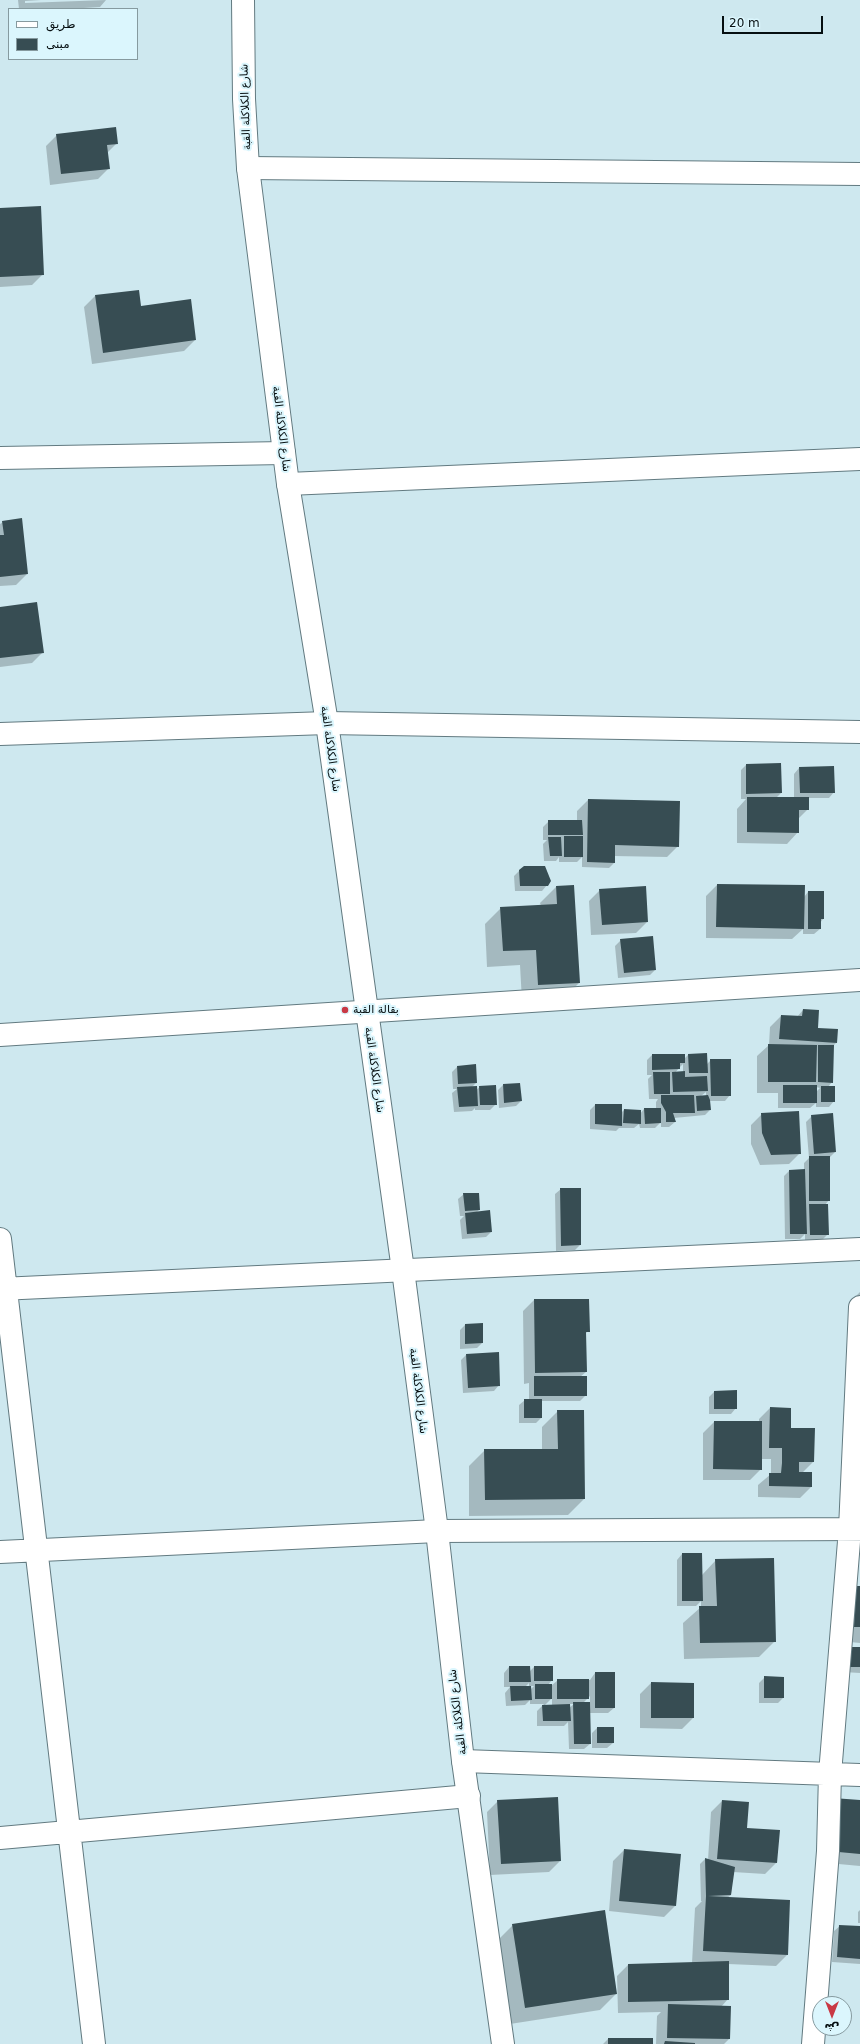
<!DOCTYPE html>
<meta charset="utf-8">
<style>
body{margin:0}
#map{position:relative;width:860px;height:2044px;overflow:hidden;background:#cee8ef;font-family:"DejaVu Sans",Cairo,sans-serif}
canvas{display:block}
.legend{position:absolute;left:8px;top:8px;width:130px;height:52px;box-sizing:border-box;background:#dbf6fd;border:1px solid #869a9f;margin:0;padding:5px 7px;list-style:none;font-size:12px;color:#060f11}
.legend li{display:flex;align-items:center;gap:8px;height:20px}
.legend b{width:20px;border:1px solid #869a9f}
.north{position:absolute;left:812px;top:1996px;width:40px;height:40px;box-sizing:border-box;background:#dbf6fd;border:1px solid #869a9f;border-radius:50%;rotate:180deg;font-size:11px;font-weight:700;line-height:16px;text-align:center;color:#060f11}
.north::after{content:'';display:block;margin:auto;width:14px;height:18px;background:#c93945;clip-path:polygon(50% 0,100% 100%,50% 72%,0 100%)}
.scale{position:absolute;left:722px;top:16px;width:101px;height:18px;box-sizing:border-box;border:2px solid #060f11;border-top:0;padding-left:5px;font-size:12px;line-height:14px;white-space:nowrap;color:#060f11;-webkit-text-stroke:3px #dbf6fd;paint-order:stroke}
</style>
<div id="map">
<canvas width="860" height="2044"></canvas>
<ul class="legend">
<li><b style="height:5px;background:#fff"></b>طريق</li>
<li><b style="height:11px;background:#374d53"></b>مبنى</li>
</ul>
<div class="north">ش</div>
<div class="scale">20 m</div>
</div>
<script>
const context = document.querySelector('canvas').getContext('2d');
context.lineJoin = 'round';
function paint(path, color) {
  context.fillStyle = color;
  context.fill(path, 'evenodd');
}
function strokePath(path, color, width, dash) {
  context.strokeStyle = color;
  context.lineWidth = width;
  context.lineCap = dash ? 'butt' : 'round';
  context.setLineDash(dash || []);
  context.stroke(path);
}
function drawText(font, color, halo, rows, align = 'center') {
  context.font = font + ' "DejaVu Sans",Cairo,sans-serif';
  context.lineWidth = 4;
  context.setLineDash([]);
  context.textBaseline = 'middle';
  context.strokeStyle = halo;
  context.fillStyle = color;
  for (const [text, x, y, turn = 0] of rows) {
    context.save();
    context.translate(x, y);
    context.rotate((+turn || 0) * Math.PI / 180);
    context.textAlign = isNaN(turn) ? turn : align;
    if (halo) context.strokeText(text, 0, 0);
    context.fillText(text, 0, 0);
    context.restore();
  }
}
paint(new Path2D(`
 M18,0H41L25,1V3L106,0L100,7L68,9H19Z
 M57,135L117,143L107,153L109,168L98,179L50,185L46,146Z
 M0,209L43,274L32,285L0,287Z
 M95,296L140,307L195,340L184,351L92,364L84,307Z
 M3,522L27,574L16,585L0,586V524Z
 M0,608L43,652L32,663L0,667Z
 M780,764L781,793L776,798H794V774L799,768L834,792L829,798H808V809L798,819V832L787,844L737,843V809L746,799H741V770L746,765Z
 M588,800L678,846L667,857L614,856V863L609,868L582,867V857L577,862H559V857L556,861H544L543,844L547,840H543V827L549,821H577V811Z
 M520,870L547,885L542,891H515L514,876Z
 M717,885L804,897L808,892L823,919L820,923V929L814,934H803V929L792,939L706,938V896Z
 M556,887L579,983L563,999L522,1001L520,965L487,967L485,924L501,908L541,906L540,903Z
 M600,890L647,922L636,933L591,935L589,901Z
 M621,940L655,970L650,975L618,978L615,946Z
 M803,1010L817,1029L836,1043L833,1046L832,1082L828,1087L834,1101L829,1107H816V1103L810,1108H778V1093H757V1056L769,1045L770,1027L781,1016L797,1017ZM816,1087L820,1088L816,1092Z
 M652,1055L684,1059L688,1055L706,1065L711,1060L730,1095L725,1101H710V1110L705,1115L674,1118L675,1122L669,1127H661V1122L655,1128H640L639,1124L634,1128H619L616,1131L590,1129V1110L595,1105L621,1113L624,1110L640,1111V1114L644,1109H656V1102L658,1099H649L648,1079L652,1075H647V1060ZM683,1064V1072L675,1073L679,1068ZM706,1092V1096H701Z
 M457,1067L476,1083L472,1087L476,1090L480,1087L496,1104L490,1110H475V1108L472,1111L454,1112L452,1093L457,1089H453L452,1072Z
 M519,1084L521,1101L516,1106L499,1108L498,1090L503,1085Z
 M762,1114L800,1153L789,1164L760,1165L751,1144V1125Z
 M812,1116L835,1152L829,1158V1200L825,1205L828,1234L822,1240H805V1234L800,1239H785L784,1176L789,1171L804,1170V1163L809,1158L806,1122Z
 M561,1189L580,1245L575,1250L556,1251L555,1194Z
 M464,1194L479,1210L476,1213L491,1232L486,1237L462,1239L460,1220L464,1216H460L458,1199Z
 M860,1292V1386H849L854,1298Z
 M534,1300L588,1331L585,1334L586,1372L580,1377L586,1395L580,1401H541V1418L536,1423H519V1405L525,1400H529V1383L524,1384L523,1311Z
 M465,1325L482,1343L477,1348L460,1349V1330Z
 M466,1355L499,1385L494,1391L463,1393L461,1360Z
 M714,1392L736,1408L731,1414H709V1397Z
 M770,1408L790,1429L813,1462L802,1473L811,1487L800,1498L758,1497V1485L771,1474V1459H761V1469L750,1480H703V1433L714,1422H759V1419Z
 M558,1411L584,1499L568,1515L469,1516V1466L485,1450H542V1427Z
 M682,1554L702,1575L716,1560L775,1641L759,1657L684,1659L683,1623L701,1607V1601L696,1606H677V1560Z
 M860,1587V1643L850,1642L844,1598Z
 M860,1648V1673L843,1672Z
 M509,1667L529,1672L534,1667L552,1680L548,1685H552L558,1680H590L595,1673L614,1708L608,1713H589L590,1744L584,1749H569L568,1722L564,1726H537V1711L544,1704H530V1700L525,1705L506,1706L505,1693L510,1687H504V1673ZM529,1683V1687H525ZM530,1686H534L530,1690ZM590,1696V1703H583ZM552,1698V1705L544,1706ZM569,1704H574L569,1708Z
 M765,1677L783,1698L778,1703H759V1683Z
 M651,1683L693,1718L682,1729L640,1728V1694Z
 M597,1728H613V1743L607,1748H592V1733Z
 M498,1801L560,1861L549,1872L490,1875L487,1812Z
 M722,1801L776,1863L765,1874L733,1872L731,1895L727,1898L787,1955L776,1966L728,1964V1999L721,2007L729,2039L724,2044H656L657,2016L661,2012L618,2013L617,1976L628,1965L692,1963L695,1908L702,1901H701L700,1864L705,1859L708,1860L711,1812Z
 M860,1801V1866L817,1862Z
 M624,1850L675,1906L664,1917L609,1911L613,1861Z
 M860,1910V1923H858V1912Z
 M513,1925L616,1994L600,2010L510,2024L497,1941Z
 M840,1926L860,1927V1964L832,1962L834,1931Z
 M608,2039L652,2044H603Z`), '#0003');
paint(new Path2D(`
 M116,127L118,144L107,145L110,169L61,174L56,134Z
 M41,206L44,275L0,277V208Z
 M139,290L141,306L191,299L196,340L103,353L95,295Z
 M22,518L28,574L0,577V535H4L2,521Z
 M37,602L44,653L0,658V607Z
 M781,763L782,793L746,794V764Z
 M834,766L835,793H800L799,767Z
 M747,797H809V810H799V833L747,832Z
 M588,799L680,801L679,847L615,845V863L587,862Z
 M548,820H582L583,835H548Z
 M564,836H583V857H564Z
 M548,837H561L562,856H550Z
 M524,866H545L551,881L548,886H520L519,870Z
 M717,884L805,885L804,929L716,927Z
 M574,885L580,983L538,985L536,950L503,951L500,907L557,904L556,886Z
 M646,886L648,922L602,925L599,889Z
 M808,891H824V919H821V929H808Z
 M653,936L656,970L624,973L620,939Z
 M803,1009L819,1010L818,1028L838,1029L837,1043L779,1039L781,1015L802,1016Z
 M768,1044L817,1045L816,1082H768Z
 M818,1045H834L833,1083L818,1082Z
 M707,1053L708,1073H689L688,1054Z
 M652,1054H685V1063H680V1069L652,1070Z
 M710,1059H731V1096H711Z
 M476,1064L477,1083L458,1084L457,1066Z
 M685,1071V1077L707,1076L708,1091L673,1092L672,1072Z
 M653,1072H670V1094H654Z
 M520,1083L522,1101L504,1103L503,1084Z
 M496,1085L497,1105H480L479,1086Z
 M783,1085H817V1103H783Z
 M477,1086L478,1106L459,1107L457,1087Z
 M821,1086H835V1102H821Z
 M661,1095H694L695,1113H673L676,1122H666V1112L661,1103Z
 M708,1095L710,1100L711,1110L697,1111L696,1096Z
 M595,1104H622V1126L595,1124Z
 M644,1108H661V1123L645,1124Z
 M624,1109L641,1110V1124L623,1123Z
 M799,1111L801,1154L771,1155L762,1133L761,1113Z
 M833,1113L836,1152L814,1154L811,1115Z
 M809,1156H830V1201H809Z
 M805,1169L807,1234H790L789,1170Z
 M560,1188H581V1245L561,1246Z
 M463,1193H479L480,1210L465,1211Z
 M809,1204H828L829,1235H810Z
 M490,1210L492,1232L467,1234L465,1213Z
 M534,1299H589L590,1332H586L587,1372L535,1373Z
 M483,1323V1343L465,1344V1324Z
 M499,1352L500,1386L468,1388L466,1354Z
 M534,1376H587V1396H534Z
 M737,1390V1409H714V1391Z
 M524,1399H542V1418H524Z
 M770,1407L791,1408V1428H815L814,1462H799V1472H812V1487L769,1486V1473H781L782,1463V1448H769Z
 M557,1410H584L585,1499L485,1500L484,1449H558Z
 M714,1421H762V1470L713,1469Z
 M682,1553H702L703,1601H682Z
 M774,1558L776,1642L700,1643L699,1606H717L715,1559Z
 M855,1586H860V1627H854Z
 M849,1647H860V1667H848Z
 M509,1666H530L531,1682H509Z
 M534,1666H553V1681H534Z
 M595,1672H615V1708H595Z
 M764,1676L784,1677V1698H764Z
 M557,1679H589V1699H557Z
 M651,1682L694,1683V1718H651Z
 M535,1684H552V1699H535Z
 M510,1686H531L532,1700L511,1701Z
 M573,1702H590L591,1744H574Z
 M570,1704L571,1721H543L542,1705Z
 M597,1727H614V1743H597Z
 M558,1797L561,1861L501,1864L497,1800Z
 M833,1798L860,1800V1854L828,1851Z
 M722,1800L749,1802L747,1828L780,1830L777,1863L717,1859Z
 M624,1849L681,1854L676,1906L619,1901Z
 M705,1858L735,1867L731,1895L708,1896L790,1900L788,1955L703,1951L706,1896Z
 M605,1910L617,1994L525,2008L512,1924Z
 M839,1925L860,1926V1959L837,1957Z
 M729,1961V2000L628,2002V1964Z
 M668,2004L731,2006L730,2039L667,2038Z
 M608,2038H653V2044H608Z
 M665,2041L695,2043V2044H664Z`), '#374d53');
const street = new Path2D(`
 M248,168L860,174
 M0,458L284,453
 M288,484L860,459
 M0,734L327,723L860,732
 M0,1035L860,980
 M0,1239L94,2044
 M0,1289L860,1249
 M0,1552L437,1531L860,1529
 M463,1761L860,1775
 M0,1838L469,1796
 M813,2044L828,1851L830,1774L850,1529L860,1307`);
const secondary = new Path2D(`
 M243,0L244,99L248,168L288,484L327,723L403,1270L437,1531L463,1761L503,2044`);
strokePath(street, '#627a80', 24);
strokePath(secondary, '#627a80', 24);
strokePath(street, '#fff', 22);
strokePath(secondary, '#fff', 22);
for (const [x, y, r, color] of [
 [345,1010,4,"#c93945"]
]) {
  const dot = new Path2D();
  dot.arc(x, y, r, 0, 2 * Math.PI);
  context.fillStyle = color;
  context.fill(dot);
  strokePath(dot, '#dbf6fd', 1.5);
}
drawText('11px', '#060f11', '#dbf6fd', [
 ["شارع الكلاكلة القبة",246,107,-92],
 ["شارع الكلاكلة القبة",281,429,83],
 ["شارع الكلاكلة القبة",330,749,82],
 ["شارع الكلاكلة القبة",374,1070,82],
 ["شارع الكلاكلة القبة",418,1391,83],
 ["شارع الكلاكلة القبة",458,1712,-97]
]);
drawText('11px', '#060f11', '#dbf6fd', [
 ["بقالة القبة",353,1010]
], 'left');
</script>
